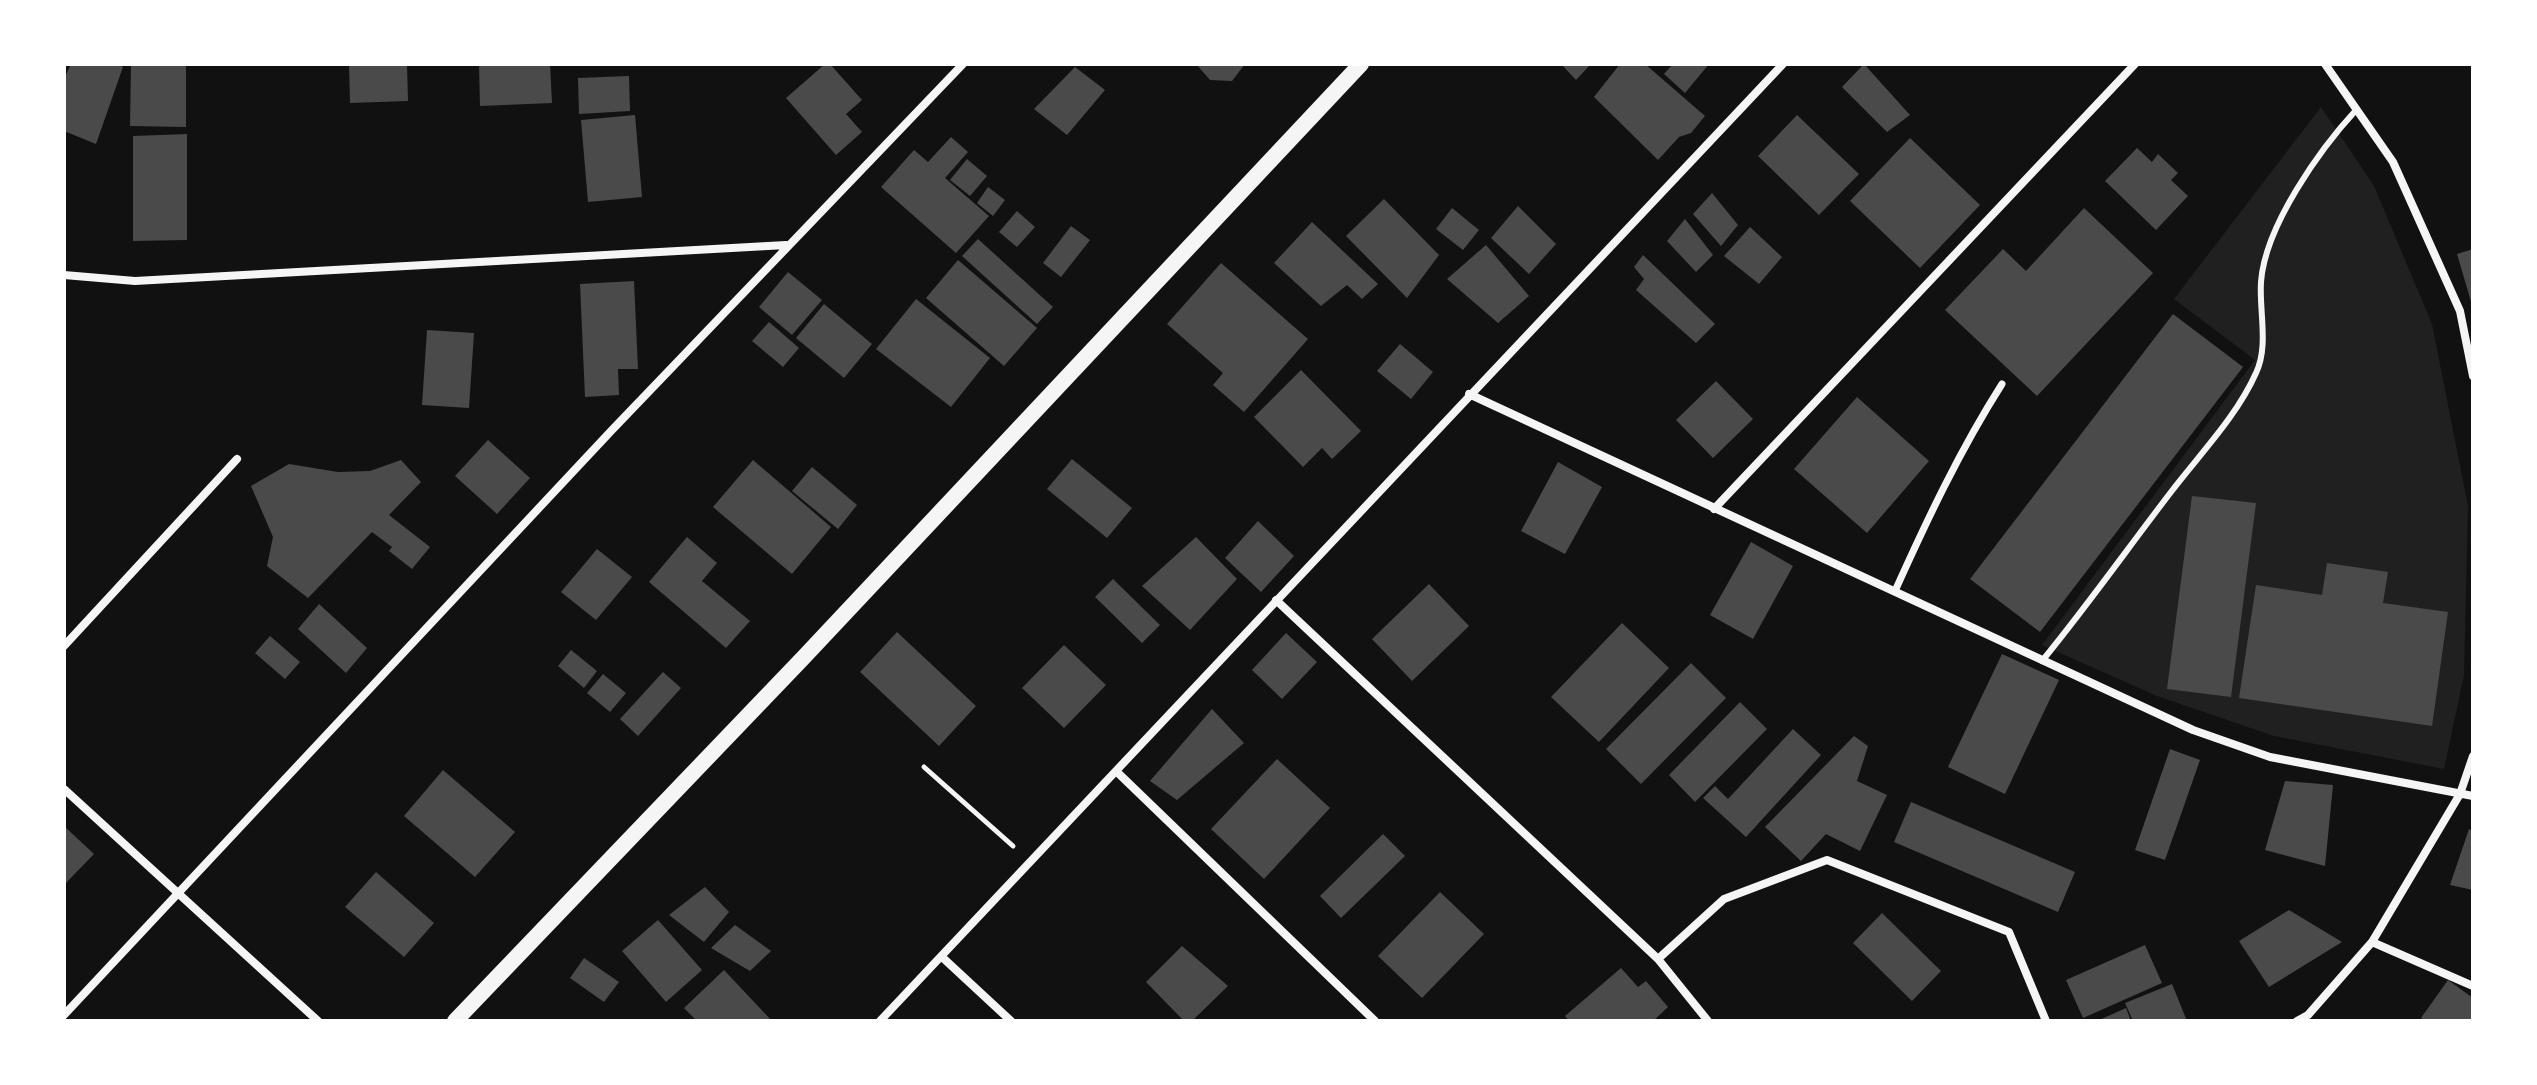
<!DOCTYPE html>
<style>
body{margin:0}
#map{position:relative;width:2537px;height:1085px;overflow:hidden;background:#111;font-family:Ubuntu,sans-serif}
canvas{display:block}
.frame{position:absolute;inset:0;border:66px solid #fff;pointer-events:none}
</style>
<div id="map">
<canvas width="2537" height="1085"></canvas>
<div class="frame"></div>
</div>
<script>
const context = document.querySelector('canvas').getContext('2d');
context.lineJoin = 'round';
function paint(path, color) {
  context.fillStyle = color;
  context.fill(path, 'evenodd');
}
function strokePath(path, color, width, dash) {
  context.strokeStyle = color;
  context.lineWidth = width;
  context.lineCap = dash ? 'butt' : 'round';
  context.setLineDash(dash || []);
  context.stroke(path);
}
paint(new Path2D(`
 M2321,107L2374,186L2432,324L2468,506L2464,675L2444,769L2274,736L2157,696L2042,645L2255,360L2174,299Z`), '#202020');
paint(new Path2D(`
 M71,64H118L123,67L96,144L64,131V79Z
 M131,64H186V127L130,126Z
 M349,64H407L408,101L350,103Z
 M479,64H550L552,103L480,106Z
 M825,64H830L862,100L846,114L862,132L836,155L786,98Z
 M1196,64H1245L1232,81L1210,80Z
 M1561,64H1591L1576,80Z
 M1620,64H1645L1705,116L1691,133L1679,137L1658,160L1594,97Z
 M1673,64H1709L1685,93L1664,74Z
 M1864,64L1910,115L1887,132L1842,87Z
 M1075,67L1105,90L1067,135L1034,109Z
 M629,76L630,111L579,114L578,78Z
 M635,115L642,197L588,202L581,120Z
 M1797,115L1859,174L1819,215L1758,156Z
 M187,134V240L133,241V136Z
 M951,137L968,152L945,178L989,216L956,253L881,187L914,150L928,162Z
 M1910,138L1980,205L1920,268L1850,201Z
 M2137,148L2152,162L2158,154L2178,173L2171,180L2188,196L2156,230L2105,181Z
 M967,159L987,176L970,196L950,180Z
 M988,187L1005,200L993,216L977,203Z
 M1712,193L1738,225L1721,246L1693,214Z
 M1384,199L1439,255L1407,298L1346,236Z
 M1518,206L1556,244L1529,274L1491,238Z
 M1452,208L1479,230L1463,250L1436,229Z
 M2084,208L2153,273L2037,396L1945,310L2003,249L2026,271Z
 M1017,211L1035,227L1017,247L999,232Z
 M1685,219L1713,255L1696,272L1667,241Z
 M1312,222L1378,284L1362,299L1347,285L1321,306L1274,263Z
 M1071,226L1090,240L1061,277L1043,263Z
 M1750,227L1782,257L1759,284L1724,256Z
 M978,239L1053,307L1037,324L962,256Z
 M1486,245L1529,296L1498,323L1447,279Z
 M2473,249V305H2472L2457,254Z
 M1643,255L1715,324L1696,343L1636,290L1644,279L1634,267Z
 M958,260L1037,328L1004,366L926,298Z
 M1221,263L1308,339L1244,412L1213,385L1223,373L1167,324Z
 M788,272L822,300L792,335L759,307Z
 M634,281L638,369H618L619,395L585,397L580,284Z
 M916,299L990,358L951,407L876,349Z
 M824,304L872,344L844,378L796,338Z
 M2173,314L2243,367L2040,632L1970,579Z
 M769,322L799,348L783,367L752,341Z
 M427,330L474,333L469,408L422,405Z
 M1400,344L1433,372L1411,399L1377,371Z
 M1301,370L1361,431L1332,459L1322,448L1303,467L1254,417Z
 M1716,381L1753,419L1713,458L1676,420Z
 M1857,397L1929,461L1867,533L1794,469Z
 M488,440L530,478L497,514L455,476Z
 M1072,459L1132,508L1107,538L1047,489Z
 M401,460L421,482L389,515L430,547L412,569L389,551L392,547L372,532L308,598L267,566L273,537L251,486L289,464L338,472L370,471Z
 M753,460L831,527L792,574L713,507Z
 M1558,462L1602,487L1565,554L1521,531Z
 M812,467L857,505L838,529L792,491Z
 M2192,496L2256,503L2231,697L2167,689Z
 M1258,521L1294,556L1261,592L1225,558Z
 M687,537L717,563L702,581L750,621L726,648L649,582Z
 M1196,537L1237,579L1190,630L1142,586Z
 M1751,542L1793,566L1753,639L1710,615Z
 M597,549L632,577L596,620L561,592Z
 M2327,563L2388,572L2383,603L2448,612L2432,726L2239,698L2256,585L2322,595Z
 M1113,579L1160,625L1142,643L1095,597Z
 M1429,584L1469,626L1412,681L1372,639Z
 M319,604L367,648L346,673L298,629Z
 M1622,623L1669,668L1599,742L1551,697Z
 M897,632L976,706L939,746L860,672Z
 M1286,633L1317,662L1282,699L1252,670Z
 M270,636L300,662L285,679L255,653Z
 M1064,645L1106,685L1064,728L1022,688Z
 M571,650L597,671L584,688L558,666Z
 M2002,654L2059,680L2005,794L1948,767Z
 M1691,663L1726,698L1641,784L1606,749Z
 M663,672L681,688L638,736L620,719Z
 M603,674L626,693L610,712L587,693Z
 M1740,702L1767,729L1695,802L1669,775Z
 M1212,709L1244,743L1177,800L1150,781Z
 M1793,729L1821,755L1746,837L1703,798L1715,786L1728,799Z
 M1854,736L1868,746L1857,781L1887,795L1860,851L1826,834L1801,861L1765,827Z
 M2170,749L2200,760L2165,860L2135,850Z
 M1277,759L1330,808L1264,879L1211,829Z
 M443,770L515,832L475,877L404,816Z
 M2285,781L2333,785L2325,866L2265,850Z
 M1911,802L2075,872L2058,912L1894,842Z
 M64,826L94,854L64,885Z
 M2469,829L2473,831V890L2450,885Z
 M1383,834L1405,856L1341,918L1320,896Z
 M376,872L434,923L404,957L345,907Z
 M705,887L729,912L704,942L669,915Z
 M1440,892L1484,934L1422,998L1378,956Z
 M2289,910L2342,942L2269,987L2239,941Z
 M1882,913L1941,971L1912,1001L1853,943Z
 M658,920L702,970L666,1002L622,951Z
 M735,925L771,951L750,971L711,948Z
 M2145,945L2162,983L2083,1018L2066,980Z
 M1182,946L1228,986L1192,1021H1184L1146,982Z
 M584,958L619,982L604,1002L570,978Z
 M1621,968L1638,987L1646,981L1668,1007L1653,1021H1569L1565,1016Z
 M724,970L772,1021H697L684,1008Z
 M2448,980L2473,998V1021H2425L2421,1018Z
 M2172,984L2187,1021H2133L2125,1003Z
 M2126,1008L2131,1021H2097Z`), '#4a4a4a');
strokePath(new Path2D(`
 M924,767L1013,846`), '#f5f5f5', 5);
strokePath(new Path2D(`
 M2042,661C2087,606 2128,548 2171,492C2200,454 2237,416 2256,373C2269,346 2259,311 2261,282C2265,226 2320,149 2357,109`), '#f5f5f5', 6);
strokePath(new Path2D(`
 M1895,591C1927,520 1960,450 2002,384`), '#f5f5f5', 7);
strokePath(new Path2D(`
 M2325,64L2393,162L2460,311L2473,376
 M64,275L135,281L786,245
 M1469,394L2193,730L2270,757L2473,796
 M1714,509L2135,64
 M1276,600L1658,959L1708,1021
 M64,646L237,459
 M1116,771L1375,1021
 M64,789L318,1021
 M2372,942L2473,986
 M942,957L1011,1021
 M1658,959L1724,899L1827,860L2009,932L2046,1021
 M64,1015L612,430L963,64
 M880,1021L1783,64
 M2297,1021L2308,1015L2372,942L2460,794L2473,756`), '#f5f5f5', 8);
strokePath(new Path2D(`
 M455,1021L803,658L1361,64`), '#f5f5f5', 16);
</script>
